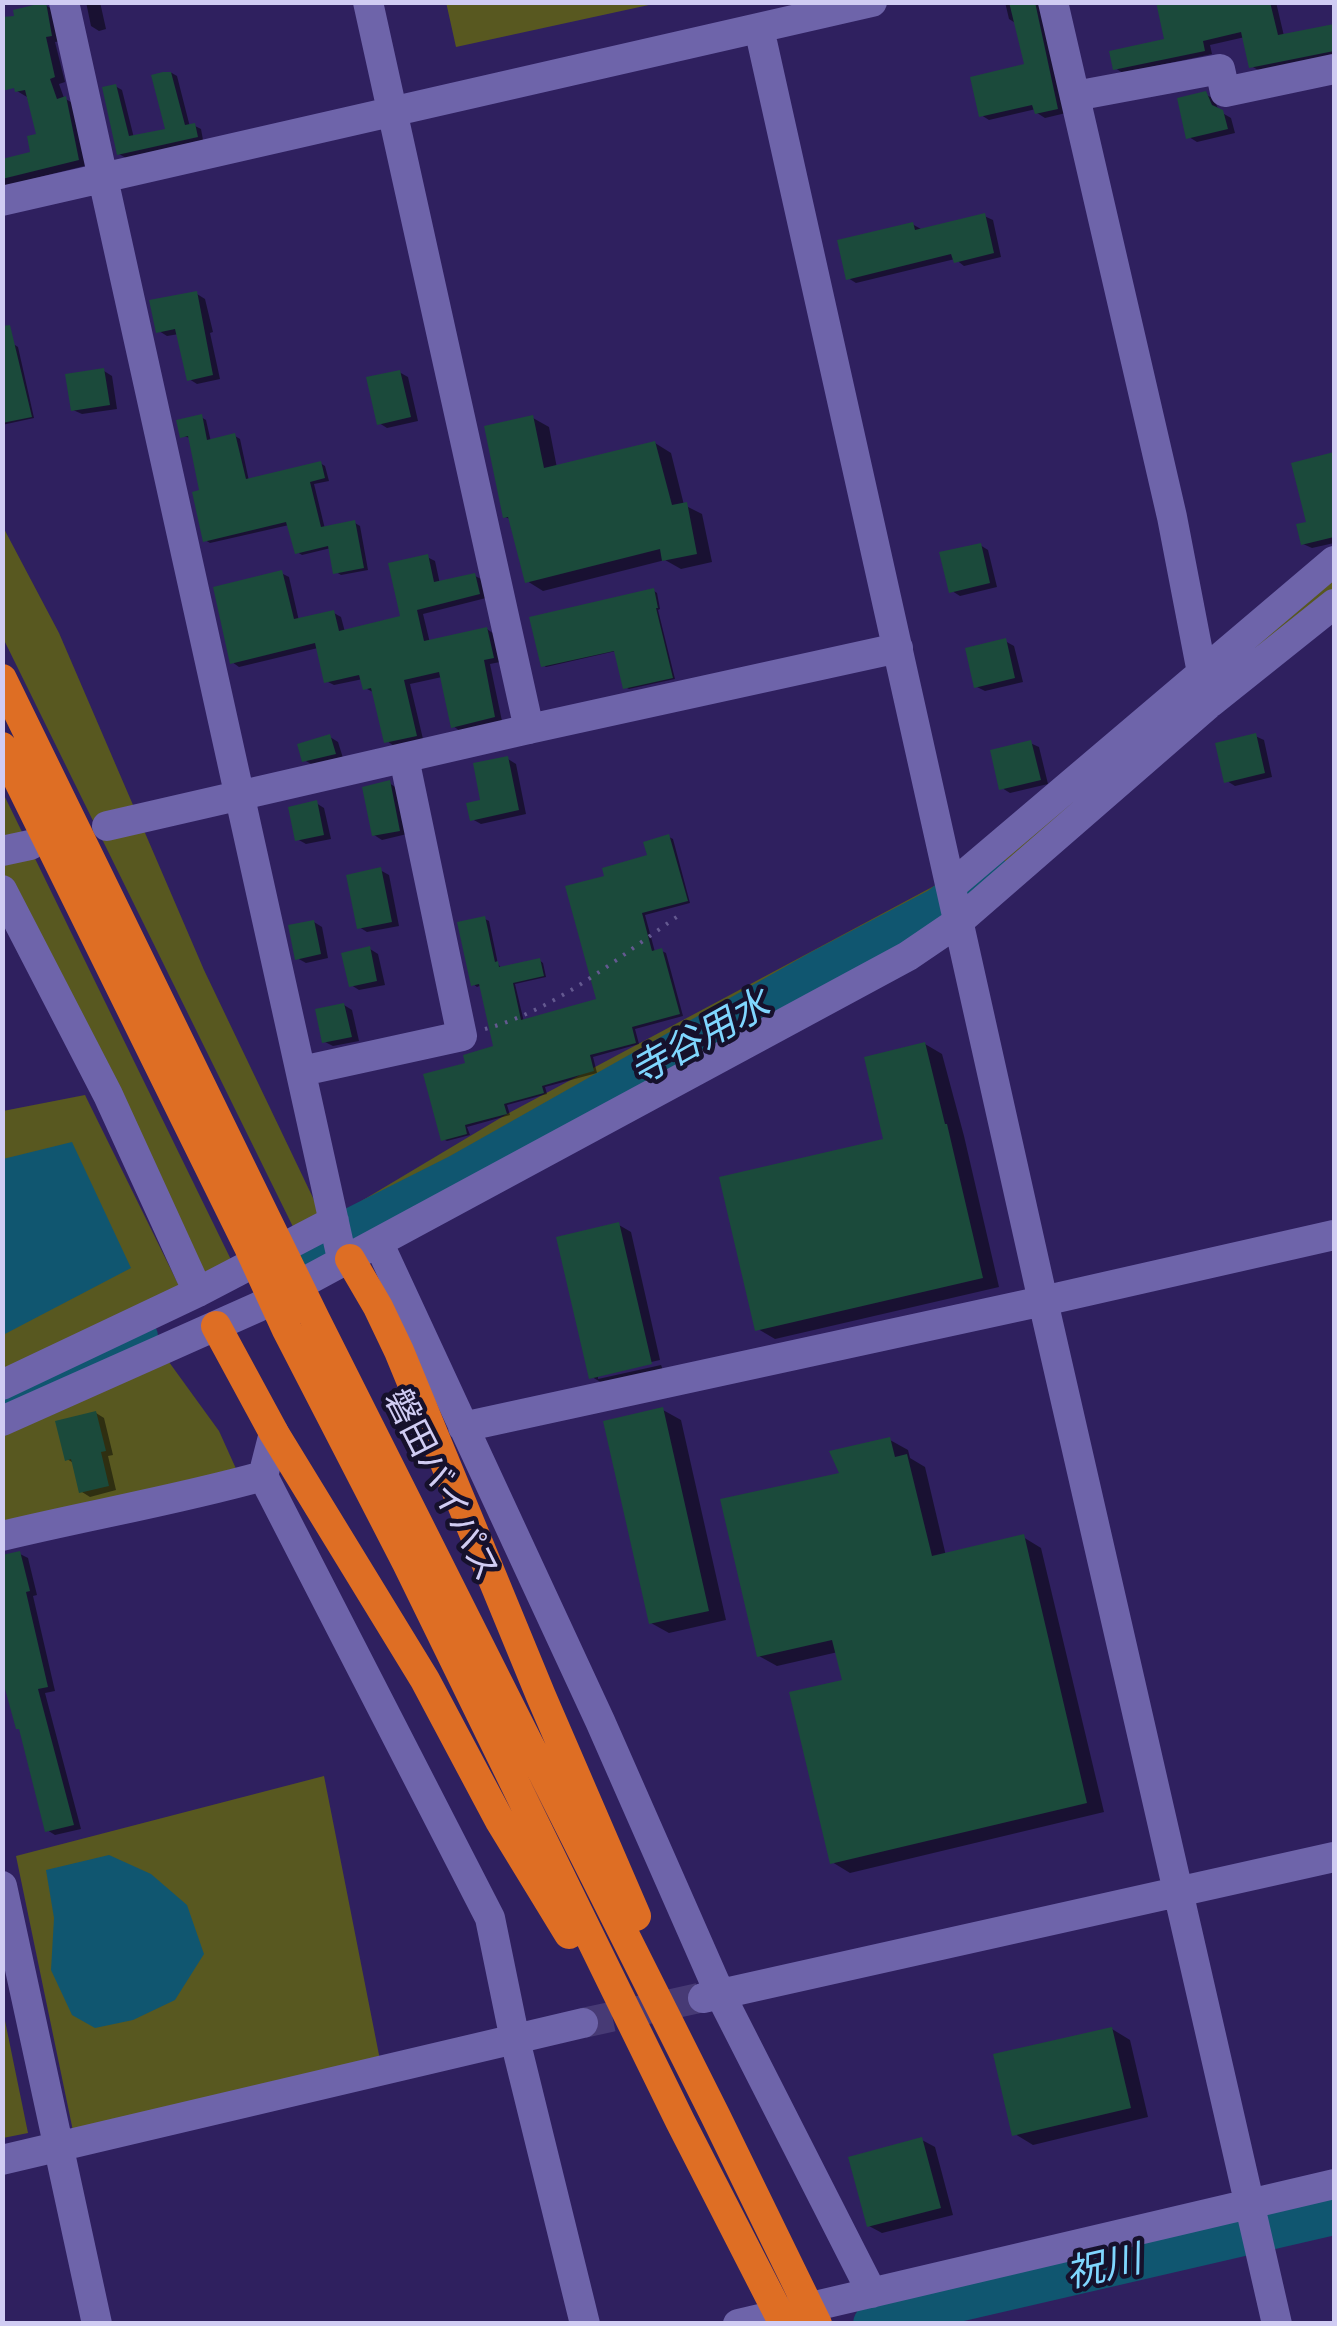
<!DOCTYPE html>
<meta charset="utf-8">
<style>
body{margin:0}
#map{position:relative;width:1337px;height:2326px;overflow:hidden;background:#2f205f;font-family:"Varela Round",sans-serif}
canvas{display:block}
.frame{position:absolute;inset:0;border:5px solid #d0ccf3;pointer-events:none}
</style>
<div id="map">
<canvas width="1337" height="2326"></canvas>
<div class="frame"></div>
</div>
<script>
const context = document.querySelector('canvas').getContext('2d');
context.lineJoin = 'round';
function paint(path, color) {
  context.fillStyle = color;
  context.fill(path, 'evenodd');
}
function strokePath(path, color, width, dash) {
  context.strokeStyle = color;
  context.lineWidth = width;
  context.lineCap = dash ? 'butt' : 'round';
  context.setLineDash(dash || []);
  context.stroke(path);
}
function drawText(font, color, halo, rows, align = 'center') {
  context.font = font + ' "Varela Round","Noto Sans JP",sans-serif';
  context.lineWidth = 9;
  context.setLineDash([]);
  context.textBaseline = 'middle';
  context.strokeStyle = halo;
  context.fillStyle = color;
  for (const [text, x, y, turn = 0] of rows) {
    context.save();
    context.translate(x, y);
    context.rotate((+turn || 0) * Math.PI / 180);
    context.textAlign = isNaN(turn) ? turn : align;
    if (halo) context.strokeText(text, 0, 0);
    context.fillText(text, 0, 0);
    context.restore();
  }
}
paint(new Path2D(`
 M446,2H658V3L456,47Z
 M2,525L59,633L204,970L326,1225L299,1239L3,638Z
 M1334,561V604L958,922L379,1244L353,1206L507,1114L949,878Z
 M2,791L237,1272L198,1292L3,912Z
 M85,1095L185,1298L3,1377V1111Z
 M161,1351L219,1431L242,1482L3,1536L2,1427Z
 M324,1776L380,2060L73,2131L16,1856Z
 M3,2011L28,2133L3,2138H2Z`), '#585820');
paint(new Path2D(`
 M72,1142L131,1268L3,1335V1159Z
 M109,1855L151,1874L187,1905L204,1954L175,2000L133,2020L95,2028L72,2015L51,1970L54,1918L46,1870Z`), '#105670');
paint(new Path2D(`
 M86,2H100L106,29L99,31L91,26Z
 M1005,2H1043L1066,113L1045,118L1037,113L1036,109L989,120L981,115L1027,66L1017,24L1009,19Z
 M1158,2H1276L1284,36L1334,26V55L1260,71L1251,66L1245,37L1210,45L1212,54L1123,73L1115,68L1168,41Z
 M45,5L56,11L62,41L55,42L65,82L59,84L64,98L76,105L88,165L28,180L2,190V161L33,153L39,136L27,97L17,91Z
 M170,72L177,76L190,127L195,126L201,129L203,140L126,158L119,154L115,86L122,90L134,138L168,131Z
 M1205,94L1214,99L1219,111L1231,118L1235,133L1197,142L1189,137Z
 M984,216L993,220L1001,257L964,266L955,259L856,283L848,278L912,224L921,229Z
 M197,294L205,299L213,332L210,333L220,379L197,384L189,379L179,334L167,336L159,331Z
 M15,345L18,347L34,418L2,425V348Z
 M104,371L112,376L117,409L82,414L73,410Z
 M399,372L408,377L418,421L387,428L379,423Z
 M201,417L206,420L211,442L235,436L240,439L249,481L320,463L325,466L329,481L314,484L325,529L355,523L360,526L368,570L341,575L336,572L331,548L302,555L297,552L289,525L210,543L205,540L202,492L191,438L182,436Z
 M533,418L549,427L557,468L655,443L671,453L684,505L702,514L712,562L681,569L665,560L543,591L527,581L512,520L505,517Z
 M1334,455V543L1312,548L1303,544L1309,524L1294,465Z
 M980,545L988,550L997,587L960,596L952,591Z
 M427,557L435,561L440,584L475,576L483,580L486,598L423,614L430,643L487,629L494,634L500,662L490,664L502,721L460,731L453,726L442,677L410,684L423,739L394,746L387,741L373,692L365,688L363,679L334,685L326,681L318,648L239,667L232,662L281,573L289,577L299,621L334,613L341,617L345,632L403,618Z
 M654,591L657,593L660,609L658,610L675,679L629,689L625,687L616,651L546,667L543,665Z
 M1005,641L1014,646L1023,682L985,691L977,687Z
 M1255,736L1264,740L1272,777L1235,786L1227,781Z
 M330,737L338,742L343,758L313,765L304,760Z
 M1030,743L1039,747L1048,784L1010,793L1002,788Z
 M508,759L516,764L526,814L481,824L472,819Z
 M389,783L397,788L407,834L382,840L374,835Z
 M316,803L324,808L331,839L306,844L297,839Z
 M669,837L673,839L690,903L645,915L655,952L662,951L666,953L683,1016L635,1029L639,1044L593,1057L597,1073L545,1087L547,1094L507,1105L510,1115L467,1127L470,1135L447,1141L443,1139L468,1064L496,1047L482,985L477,987L473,984L485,919L489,921L498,964L502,969L539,960L543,963L546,977L515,984L524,1022L599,1001L607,877L650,857Z
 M380,870L389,875L399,926L367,932L359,927Z
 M314,922L322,927L328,958L306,963L297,958Z
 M370,949L378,954L385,985L359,990L351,985Z
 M344,1005L352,1010L359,1041L333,1046L325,1042Z
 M925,1044L942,1054L964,1136L999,1287L775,1339L758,1329L886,1140Z
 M619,1225L631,1232L660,1360L598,1374V1379L661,1365L663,1370L604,1384L592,1377Z
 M663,1410L681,1420L726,1620L669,1633L651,1623Z
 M96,1413L104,1418L113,1455L108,1456L116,1490L90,1497L82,1492L75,1464L67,1459Z
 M890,1440L908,1450L910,1458L925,1467L946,1556L1023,1537L1041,1548L1104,1812L850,1873L832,1862L845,1681L838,1652L777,1666L759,1656L843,1475Z
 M20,1554L28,1558L37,1595L33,1596L55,1691L45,1693L81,1829L55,1835L47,1830Z
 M1112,2029L1130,2040L1148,2117L1033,2145L1015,2134Z
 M922,2140L935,2147L953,2215L882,2233L869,2226Z`), '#0007');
strokePath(new Path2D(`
 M298,1256L459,1175L822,970L940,908L987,872
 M2,1403L137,1337
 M874,2324L914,2311L1334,2214`), '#105670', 42);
paint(new Path2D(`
 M46,2L52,36L46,37L55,77L50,79L57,99L66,96L79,160L2,179V159L30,152L27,136L36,134L25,90L15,92L14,88L2,91V17L14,16L13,10Z
 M1009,2H1035L1058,109L1035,114L1032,105L979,117L970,77L1024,64Z
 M1156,2H1270L1278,35L1334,24V51L1249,68L1241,32L1203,41L1205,51L1113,70L1109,51L1164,39Z
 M163,72H171L185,125L195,123L198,137L117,155L102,87L116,84L129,136L165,129L151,75Z
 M1206,91L1212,105L1223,110L1228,129L1186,139L1177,98Z
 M985,213L994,253L954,263L951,254L846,280L837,240L913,222L915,230Z
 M197,291L213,375L187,381L175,329L156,333L149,300Z
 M10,325L32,417L2,423V326Z
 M104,368L110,405L71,411L65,374Z
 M400,370L411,417L377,425L366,377Z
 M202,414L207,440L235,433L246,479L321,461L325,478L310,482L321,527L355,520L364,568L333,574L328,546L295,554L286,522L203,542L192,492L199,490L188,436L180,438L176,420Z
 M533,415L544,468L655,441L672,505L687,502L697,554L662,561L660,549L525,583L508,517L503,518L484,426Z
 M1334,452V537L1301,545L1296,524L1306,522L1291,463Z
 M981,543L990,583L949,593L939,552Z
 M428,554L434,582L475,573L480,594L417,610L424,641L487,627L494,658L484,660L495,717L451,728L439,672L404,680L417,736L384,743L371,688L363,690L359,675L324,683L315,643L230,664L213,587L282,570L294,619L334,610L339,631L400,616L388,563Z
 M654,588L658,608H656L673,678L623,689L614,651L541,667L529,617Z
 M1006,638L1015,678L974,688L965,648Z
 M1256,733L1265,773L1224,783L1215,743Z
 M330,734L336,754L302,762L297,744Z
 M1031,740L1041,780L999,790L990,750Z
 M508,756L519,810L470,821L466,803L480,800L473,763Z
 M390,780L400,831L372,836L362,787Z
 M317,800L324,835L295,841L288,807Z
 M669,834L688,901L642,913L652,951L662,948L680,1014L632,1027L636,1043L590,1055L594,1071L542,1086L544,1093L504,1104L507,1114L465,1125L467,1134L441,1141L423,1074L465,1063L463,1055L493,1046L479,984L471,986L457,922L485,916L495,962L498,961L499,967L540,958L544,976L513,983L521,1020L596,999L565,886L604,876L602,868L647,855L643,842Z
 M381,867L392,922L357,929L346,875Z
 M314,920L321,954L295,960L288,925Z
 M370,946L377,981L349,987L341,953Z
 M344,1003L352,1037L322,1043L315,1009Z
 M925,1042L945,1124H947L983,1278L755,1331L719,1177L883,1139L864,1057Z
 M619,1222L652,1364L589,1379L556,1237Z
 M663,1407L709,1611L649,1624L603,1421Z
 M96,1411L106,1451L101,1452L109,1486L79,1493L71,1459L65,1461L55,1421Z
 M890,1437L895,1457L907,1454L932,1556L1024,1534L1087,1803L830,1864L789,1692L842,1680L832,1640L757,1657L720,1499L839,1473L829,1451Z
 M20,1551L30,1591L26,1592L48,1687L38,1689L74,1825L45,1832L19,1729H16L2,1678V1555Z
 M1112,2027L1131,2108L1012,2136L993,2054Z
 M922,2137L941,2208L867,2227L848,2157Z`), '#1b4a3b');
strokePath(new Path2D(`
 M583,2023L699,1998`), '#473a75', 30, [30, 15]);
strokePath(new Path2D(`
 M485,1029C558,1009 620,956 681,914`), '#645990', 4, [2.5, 8]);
strokePath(new Path2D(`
 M64,2L343,1263
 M368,2L529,729
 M1053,2L1172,517L1203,678L1210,703
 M759,28L1043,1301L1277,2324
 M1075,96L1220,69L1225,92L1334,69
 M2,201L872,2
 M107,826L529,729L898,648
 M2,851L30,845
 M951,886L1334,561
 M2,890L108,1095L198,1292
 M302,1071L462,1036L404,758
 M379,1244L600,1721L720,1994L872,2293
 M2,1385L198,1292L334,1221
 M2,1421L258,1307L908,956L958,922L1210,703L1334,604
 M463,1427L1043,1301L1334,1235
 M274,1433L263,1476L490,1918L515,2040L585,2324
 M2,1536C89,1515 177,1500 263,1476
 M2,1886L97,2324
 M703,1998L1334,1857
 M2,2160L583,2023
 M738,2324L1334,2184`), '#6e64aa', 30);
strokePath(new Path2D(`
 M2,679L315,1319L715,2115L817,2324
 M2,747L248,1245L287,1330L407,1563L680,2121L784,2324
 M350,1259L378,1307L399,1351L541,1696L636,1916
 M216,1326L274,1433L425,1680L500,1821L569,1934`), '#de6e24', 30);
drawText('35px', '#d0ccf3', '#16112c', [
 ["磐田バイパス",440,1486,63]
]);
drawText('italic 38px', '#7fd6fe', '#16112c', [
 ["寺谷用水",701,1040,-29],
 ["祝川",1104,2269,-13]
]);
</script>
